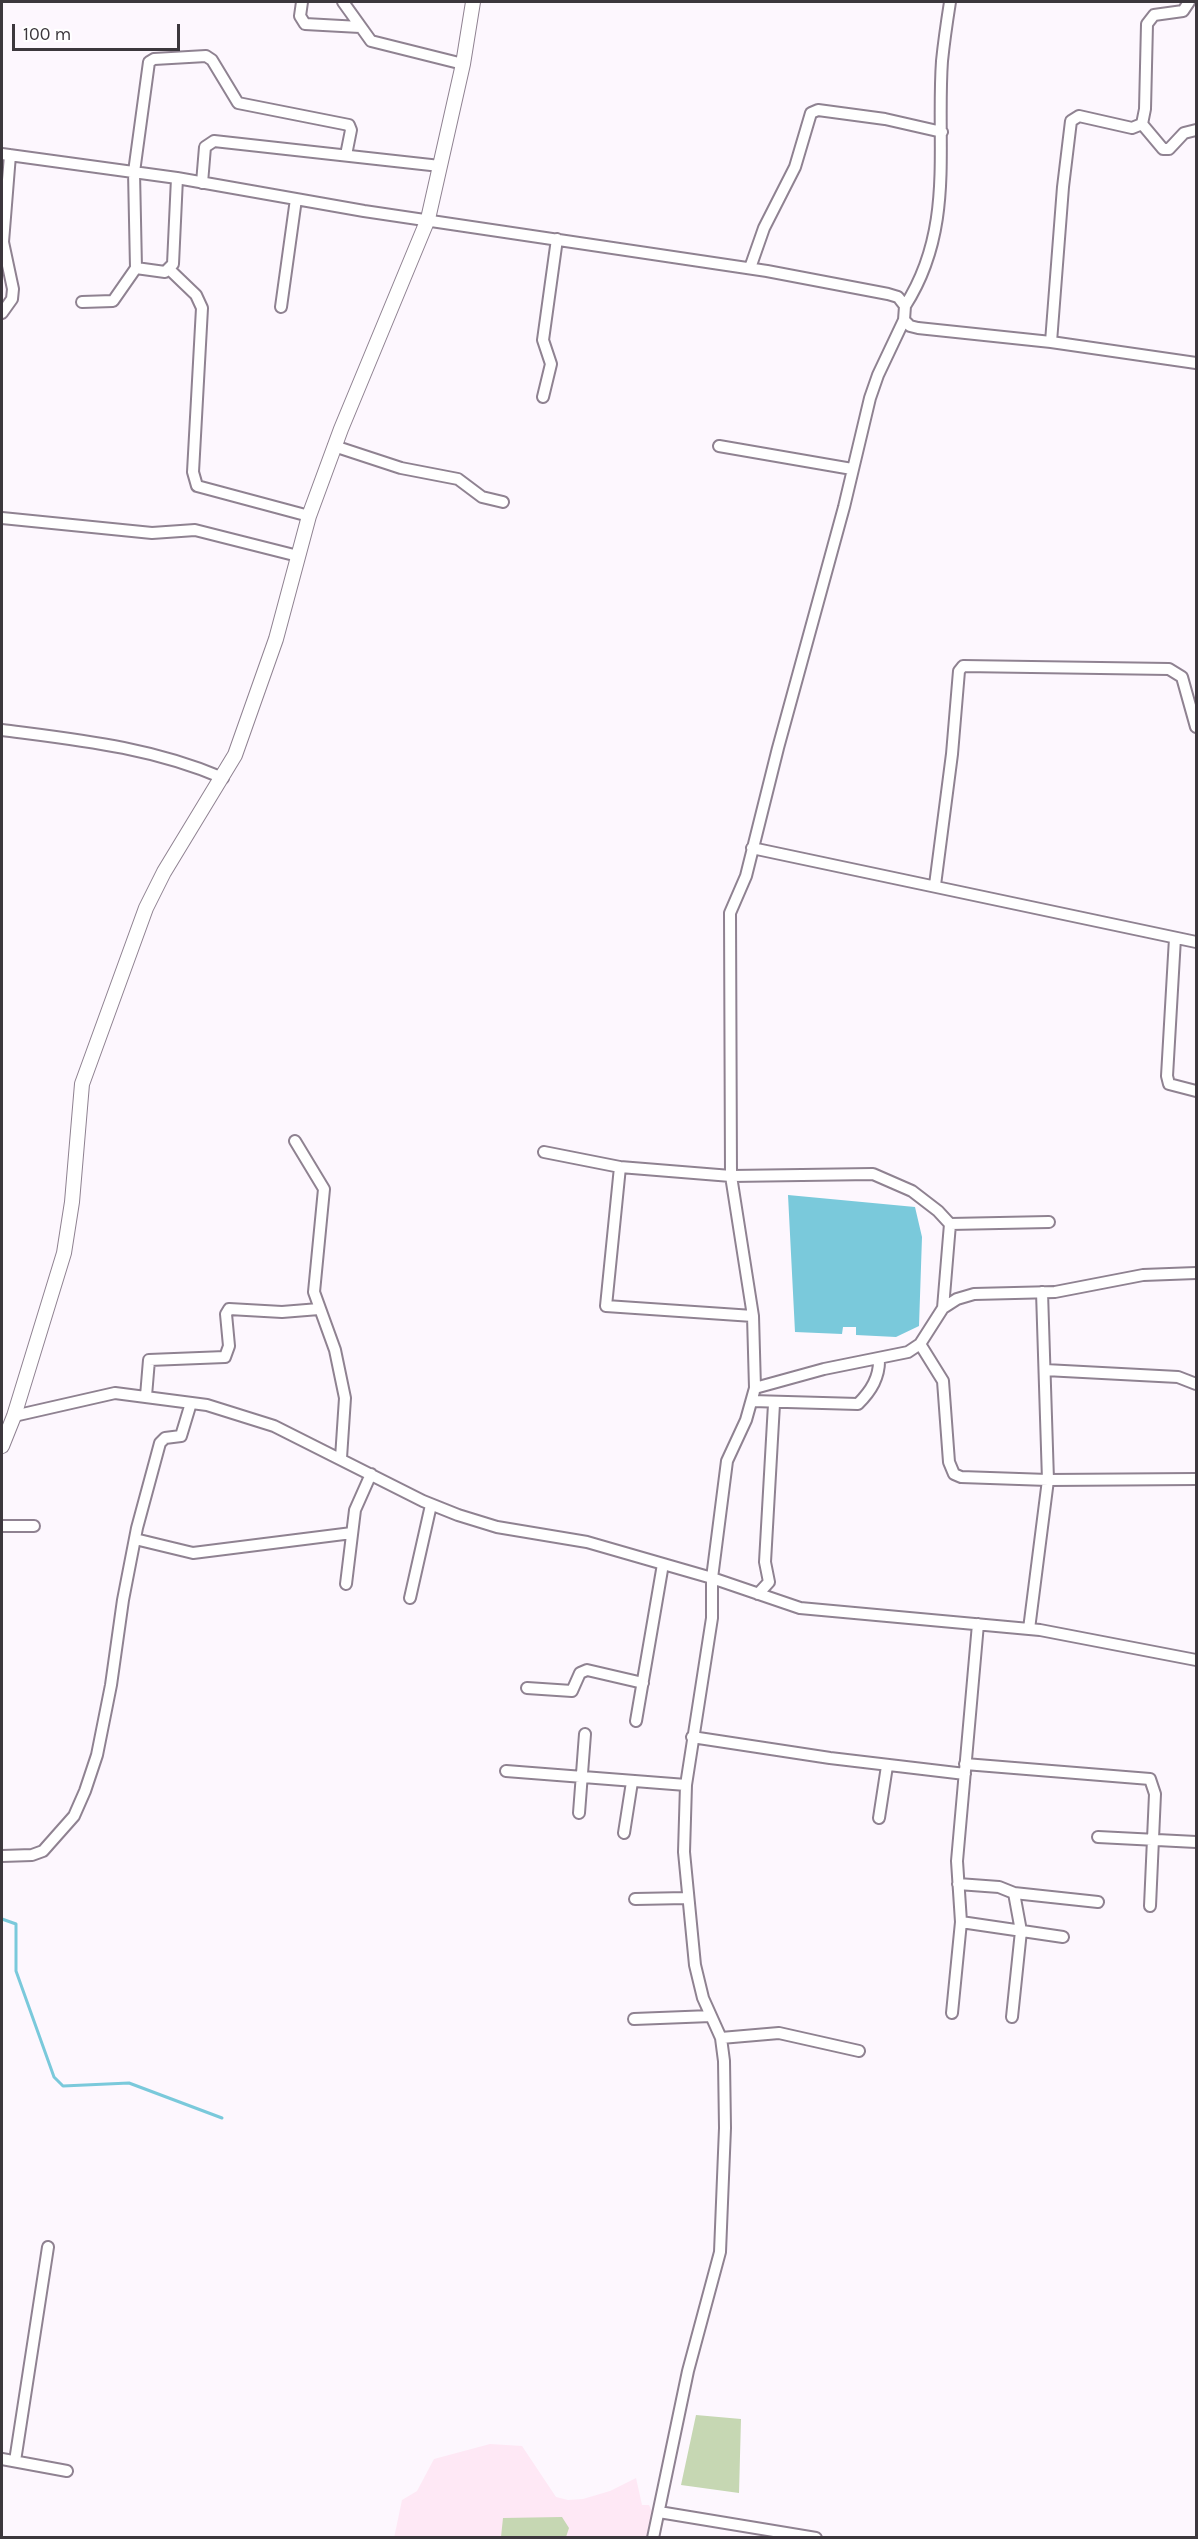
<!DOCTYPE html>
<style>
body{margin:0}
#map{position:relative;width:1198px;height:2539px;overflow:hidden;background:#fdf7fe;font-family:Karla,sans-serif}
canvas{display:block}
.frame{position:absolute;inset:0;border:3px solid #3c373d;pointer-events:none}
.scale{position:absolute;left:12px;top:24px;width:168px;height:27px;box-sizing:border-box;border:3px solid #3c373d;border-top:0;padding-left:8px;font-size:18px;line-height:21px;white-space:nowrap;color:#3c373d;-webkit-text-stroke:4px #fff;paint-order:stroke}
</style>
<div id="map">
<canvas width="1198" height="2539"></canvas>
<div class="frame"></div>
<div class="scale">100 m</div>
</div>
<script>
const context = document.querySelector('canvas').getContext('2d');
context.lineJoin = 'round';
function paint(path, color) {
  context.fillStyle = color;
  context.fill(path, 'evenodd');
}
function strokePath(path, color, width, dash) {
  context.strokeStyle = color;
  context.lineWidth = width;
  context.lineCap = dash ? 'butt' : 'round';
  context.setLineDash(dash || []);
  context.stroke(path);
}
paint(new Path2D(`
 M490,2444L522,2446L556,2497L568,2500L583,2499L610,2491L636,2478L642,2505H649L652,2511L648,2537L394,2538L402,2500L417,2491L434,2459Z`), '#fee8f5');
paint(new Path2D(`
 M696,2415L741,2419L739,2493L681,2485Z
 M562,2517L569,2528L566,2537H501L503,2518Z`), '#c6d7b3');
paint(new Path2D(`
 M788,1195L915,1207L922,1237L919,1326L896,1337L856,1335V1327H843L842,1334L795,1332Z`), '#7ac9db');
strokePath(new Path2D(`
 M2,1919L16,1924V1971L54,2077L63,2086L129,2083L222,2118`), '#7ac9db', 3);
const minor = new Path2D(`
 M302,2L300,16L305,24L360,27
 M343,2L371,41L463,64
 M1142,124L1163,149H1169L1184,133L1196,130
 M2,154L177,178L364,211L767,271L888,294L898,297L905,306L904,320L910,326L918,328L1051,342L1196,363
 M202,183L205,147L214,141L440,166
 M136,268L165,272L173,264L177,178
 M750,268L764,228L795,167L811,113L818,110L885,119L942,132
 M170,270L196,295L202,308L193,472L197,486L309,516
 M82,302L113,301L136,268L134,172L149,62L154,59L206,56L212,60L238,103L349,125L351,130L346,155
 M905,306C955,228 936,147 942,61C944,41 947,21 950,2
 M281,307L296,199
 M2,313L12,299L13,289L3,242L10,155
 M1051,342L1063,187L1071,121L1079,116L1132,128L1142,124L1145,109L1147,24L1154,15L1183,11L1189,2
 M543,397L551,364L543,340L557,239
 M334,446L401,468L458,479L482,497L503,502
 M719,446L852,469
 M2,518L152,533L195,530L298,556
 M2,730C79,740 150,747 223,778
 M752,848L1196,942
 M935,885L952,754L959,671L963,666L1169,669L1182,677L1196,727
 M1175,938L1167,1076L1169,1084L1196,1091
 M295,1141L324,1189L314,1292L335,1350L345,1398L341,1458
 M544,1152L620,1167L731,1176L873,1174L912,1191L938,1211L950,1224L943,1308
 M620,1167L606,1306L753,1316
 M950,1224L1049,1222
 M920,1344L943,1381L949,1462L954,1474L961,1477L1048,1480L1196,1479
 M1045,1370L1178,1377L1196,1384
 M755,1388L824,1369L908,1352L920,1344L943,1308L957,1299L974,1294L1055,1292L1143,1275L1196,1273
 M146,1396L149,1360L225,1357L229,1346L226,1314L229,1309L282,1312L319,1309
 M752,1401L858,1404C871,1391 880,1377 879,1358
 M14,1416L115,1393L207,1405L274,1426L423,1501L458,1515L497,1527L587,1542L712,1578L800,1608L1040,1630L1196,1660
 M2,1526H34
 M135,1539L193,1553L352,1533
 M346,1584L355,1510L371,1474
 M758,1594L769,1582L765,1562L774,1404
 M410,1598L431,1505
 M1029,1629L1048,1480L1042,1292
 M527,1688L572,1691L580,1673L587,1670L643,1683
 M636,1721L663,1564
 M692,1737L830,1758L965,1774
 M965,1764L1150,1779L1155,1794L1150,1906
 M506,1771L686,1785
 M579,1813L585,1734
 M879,1818L887,1766
 M624,1833L632,1782
 M1098,1837L1196,1842
 M2,1856L32,1855L43,1851L74,1816L85,1791L97,1755L111,1685L123,1600L137,1528L160,1443L165,1438L181,1436L191,1403
 M958,1884L999,1887L1014,1893L1021,1931L1012,2017
 M1014,1893L1098,1902
 M635,1899L687,1898
 M961,1922L1063,1937
 M952,2013L961,1922L957,1861L978,1624
 M634,2019L711,2016
 M721,2038L779,2033L859,2051
 M2,2459L67,2471
 M15,2461L48,2247
 M659,2512L816,2538
 M653,2538L688,2371L720,2252L725,2128L724,2061L721,2038L703,1998L695,1965L684,1852L686,1785L712,1618V1578L727,1461L746,1420L755,1388L753,1316L731,1176L730,913L746,876L778,748L844,507L870,398L878,375L904,320`);
const tertiary = new Path2D(`
 M2,1446L14,1416L64,1253L72,1202L82,1084L146,908L164,872L235,755L276,639L309,516L341,429L428,219L463,64L473,2`);
strokePath(minor, '#8f8291', 14);
strokePath(tertiary, '#8f8291', 16);
strokePath(minor, '#fff', 10);
strokePath(tertiary, '#fff', 14);
</script>
